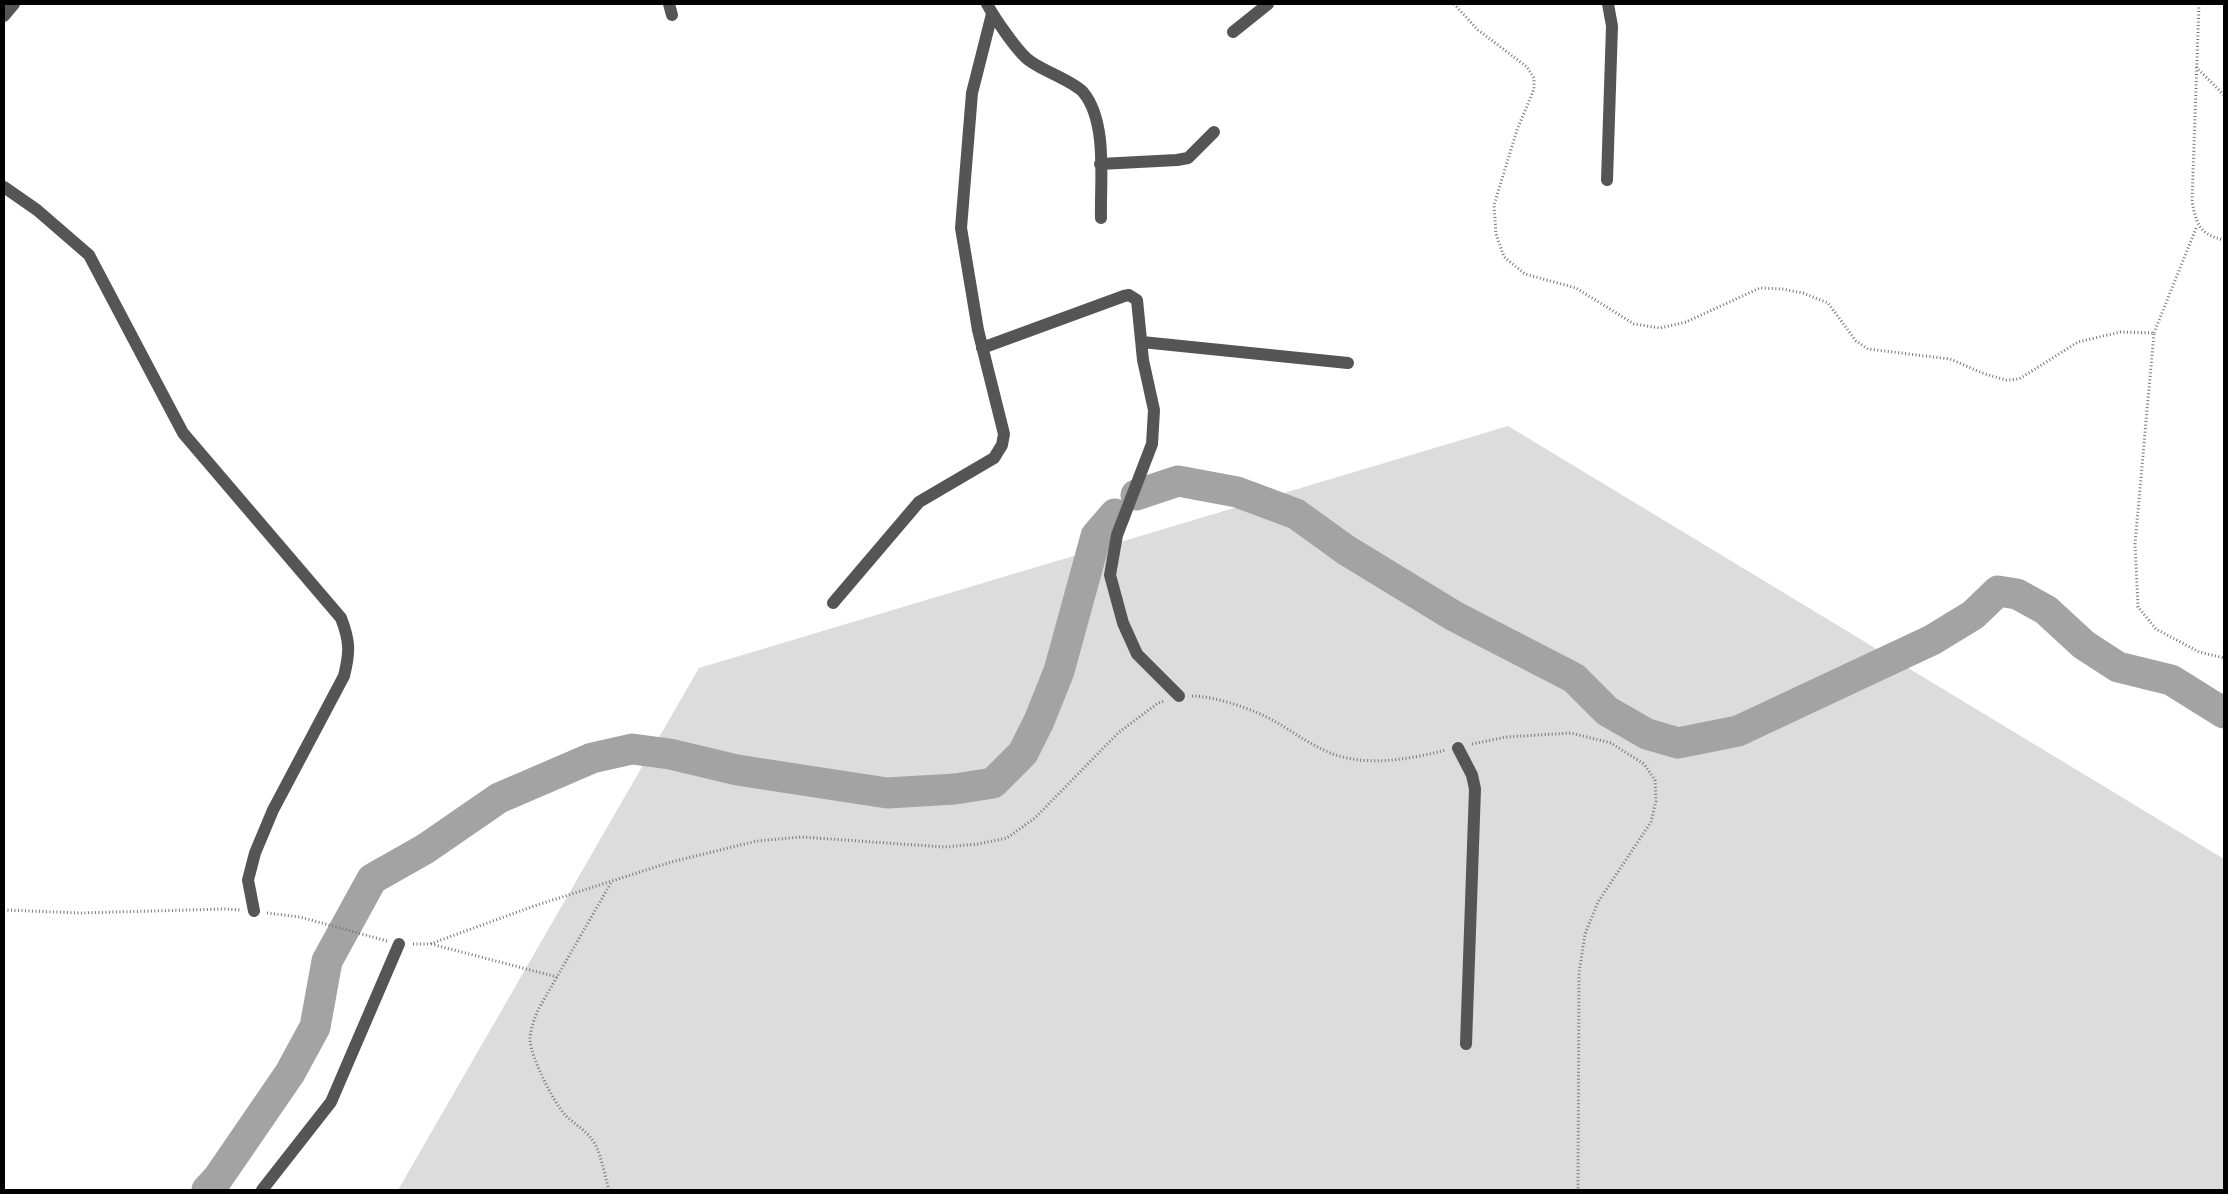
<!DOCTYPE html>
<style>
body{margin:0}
#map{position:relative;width:2228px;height:1194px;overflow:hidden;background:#fff;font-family:"Noto Sans",sans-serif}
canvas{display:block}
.frame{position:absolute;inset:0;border:5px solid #000;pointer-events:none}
</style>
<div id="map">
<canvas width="2228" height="1194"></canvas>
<div class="frame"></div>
</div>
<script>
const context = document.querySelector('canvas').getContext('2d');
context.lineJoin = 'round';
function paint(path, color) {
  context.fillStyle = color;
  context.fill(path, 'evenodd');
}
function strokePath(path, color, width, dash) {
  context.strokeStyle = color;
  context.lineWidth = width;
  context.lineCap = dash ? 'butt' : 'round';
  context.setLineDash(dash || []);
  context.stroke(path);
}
paint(new Path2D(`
 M1508,426L2224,859V1190H398L699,668Z`), '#dcdcdc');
strokePath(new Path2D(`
 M1136,495L1178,481L1237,492L1296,514L1346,550L1454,616L1574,678L1607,711L1647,734L1678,743L1738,731L1932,640L1973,615L1998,591L2017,594L2046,610L2084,645L2118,667L2171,680L2224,713
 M207,1190L218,1178L290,1073L315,1027L327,961L372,879L425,849L499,798L592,758L632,749L670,754L737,770L887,793L955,789L993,783L1023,753L1039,721L1059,671L1096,536L1115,514`), '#a3a3a3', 31);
strokePath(new Path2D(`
 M1454,4L1478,30L1527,67L1534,78V89L1517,130L1494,205L1496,234L1504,257L1525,274L1576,288L1634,324L1660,328L1686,322L1760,288L1782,289L1803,293L1828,303L1856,341L1868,349L1950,359L1985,374L2006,380L2019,379L2078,342L2120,332L2154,333L2135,544L2138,607L2156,629L2199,652L2224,658
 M2199,4L2192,202C2197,225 2199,234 2224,240
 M2196,67L2224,95
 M2154,333L2197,226
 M1192,696C1216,696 1255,710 1276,722C1295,733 1312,746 1333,754C1369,767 1410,759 1446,750
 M1472,744L1506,737L1571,733L1611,743L1644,764L1655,780L1656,801L1651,822L1598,902L1585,934L1579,973L1578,1190
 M4,910L81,913L224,909L240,910
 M267,913L300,917L387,941
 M413,944H430L534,906L671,862L757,841L801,837L945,847L978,844L1007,838L1035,818L1118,733L1158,703L1164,701
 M431,944L557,977
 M609,1190C605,1176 602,1159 596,1146C589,1132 577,1126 566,1116C554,1103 531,1058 530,1040C530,1030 534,1020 538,1010L612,881`), '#777', 3, [1, 2.5]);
strokePath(new Path2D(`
 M669,4L672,15
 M987,4C994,17 1018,53 1030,61C1043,71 1073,81 1083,92C1108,122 1100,181 1101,218
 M4,16L14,4
 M1233,32L1268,4
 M1100,164L1177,160L1188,158L1214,132
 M1607,180L1612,26L1608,4
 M4,187L37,210L89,255L183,433L341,618C350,641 350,652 344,676L273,810L255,853L248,880L254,911
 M1142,342L1348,363
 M982,348L1124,296L1129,295L1137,300L1143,360L1154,410L1152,444L1117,535L1110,575L1123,623L1137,654L1179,696
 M833,603L919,502L994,458L1002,445L1004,434L978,330L961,228L972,93L992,14
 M1458,748L1472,775L1475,789L1466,1044
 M262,1190L331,1102L399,944`), '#555', 12);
</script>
